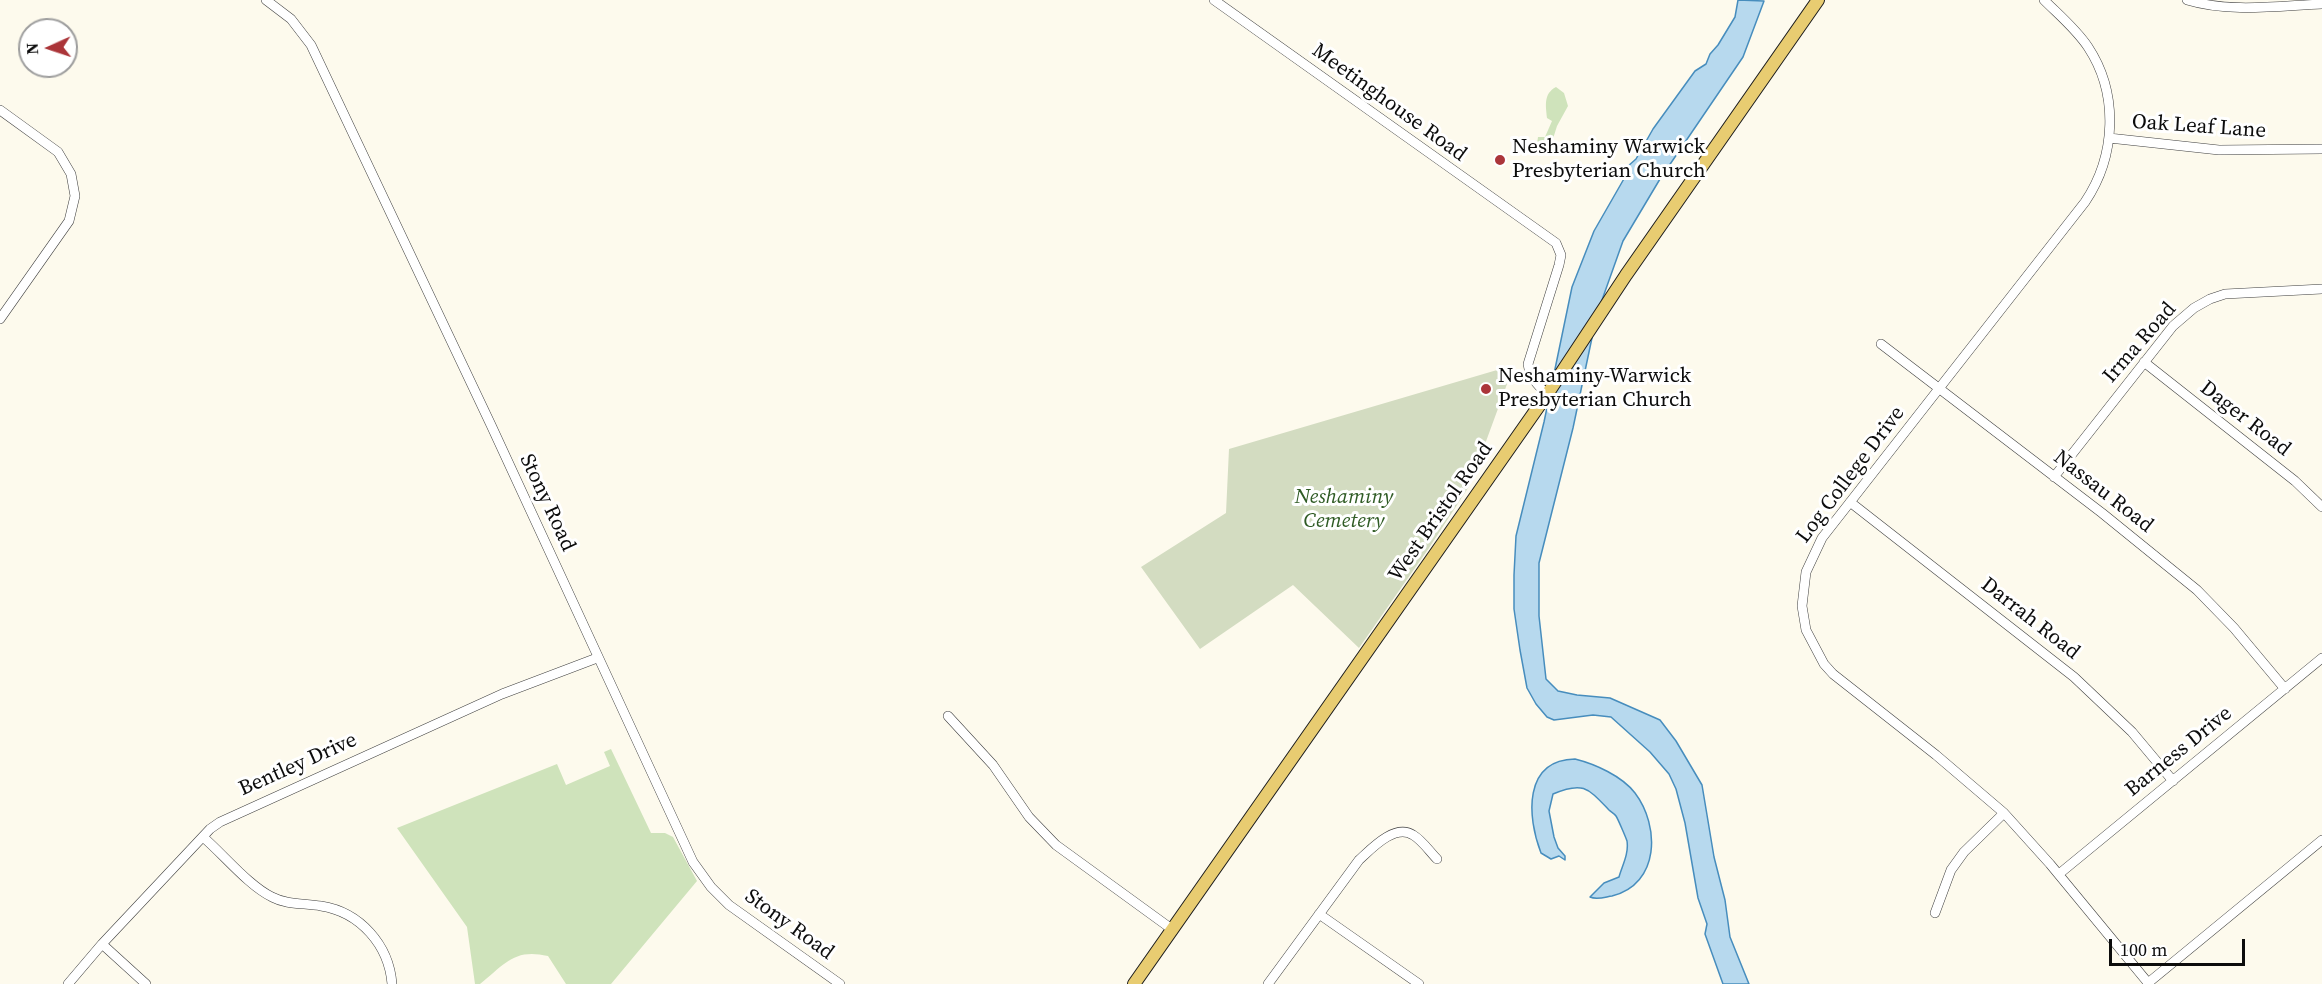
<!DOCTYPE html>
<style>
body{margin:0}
#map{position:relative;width:2322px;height:984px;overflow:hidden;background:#fdfaed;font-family:"Source Serif 4",serif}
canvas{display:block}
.north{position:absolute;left:18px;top:18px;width:60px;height:60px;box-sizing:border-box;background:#fff;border:2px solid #9e9e9e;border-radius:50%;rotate:267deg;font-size:16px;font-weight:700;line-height:24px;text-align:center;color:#0c0c0c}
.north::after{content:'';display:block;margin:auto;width:21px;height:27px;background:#ab3539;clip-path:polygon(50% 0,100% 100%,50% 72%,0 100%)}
.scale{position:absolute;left:2109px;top:939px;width:136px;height:27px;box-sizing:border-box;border:3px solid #0c0c0c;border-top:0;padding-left:8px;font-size:18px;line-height:21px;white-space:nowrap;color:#0c0c0c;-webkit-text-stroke:4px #fff;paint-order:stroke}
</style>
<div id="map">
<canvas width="2322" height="984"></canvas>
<div class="north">N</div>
<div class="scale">100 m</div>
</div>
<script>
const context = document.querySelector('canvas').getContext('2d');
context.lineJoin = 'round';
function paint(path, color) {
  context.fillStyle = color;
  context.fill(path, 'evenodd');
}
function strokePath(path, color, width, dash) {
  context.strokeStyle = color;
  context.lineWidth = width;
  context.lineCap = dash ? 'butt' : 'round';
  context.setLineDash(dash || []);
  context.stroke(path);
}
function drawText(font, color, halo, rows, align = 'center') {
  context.font = font + ' "Source Serif 4",serif';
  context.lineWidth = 6;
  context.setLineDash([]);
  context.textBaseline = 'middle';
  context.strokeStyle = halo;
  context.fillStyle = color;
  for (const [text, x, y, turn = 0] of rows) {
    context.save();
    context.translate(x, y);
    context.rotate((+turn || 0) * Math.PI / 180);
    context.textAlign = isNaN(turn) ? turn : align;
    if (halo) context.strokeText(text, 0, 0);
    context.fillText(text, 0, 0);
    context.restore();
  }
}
paint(new Path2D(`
 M1556,87L1564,93L1568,106L1557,126L1551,145L1542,148L1537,144L1538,137H1545L1552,121L1547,118C1546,106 1543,94 1556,87Z
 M611,749L651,833H665L673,837L697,881L611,984H566L548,956C514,948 505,964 480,984H475L467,927L397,828L557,764L566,785L610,766L604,752Z`), '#cfe3bb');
paint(new Path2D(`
 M1514,365L1470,485L1429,548L1359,648L1293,585L1200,649L1141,567L1226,513L1229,449Z`), '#d3dcc1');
const water = new Path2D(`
 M1738,0L1764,1L1743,57L1660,179L1623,241L1597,314L1573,428L1539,563V616L1546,679L1558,691L1577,695L1610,698L1660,720L1676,741L1702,785L1714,857L1725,900L1730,937L1749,984H1723L1705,934L1707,924L1698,898L1685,823L1676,789L1669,774L1650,752L1611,717L1593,715L1554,720L1547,717L1536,704L1527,688L1520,650L1514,609V575L1516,536L1544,422L1572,287L1594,231L1625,177L1627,167L1636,159L1653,129L1695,71L1706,64L1710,54L1718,45L1735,17Z
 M1575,759C1595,764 1622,776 1635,793C1660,826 1660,884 1612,896C1605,897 1597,900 1590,897L1604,883L1619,877C1622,866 1629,854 1627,841C1626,838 1618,819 1616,816C1614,813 1611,812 1609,810C1588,788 1583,781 1553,794L1549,811L1554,837L1558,848L1565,856V860L1559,856L1551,859L1541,853C1527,817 1523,760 1575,759Z`);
paint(water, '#b7d9ee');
strokePath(water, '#478dbd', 1.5);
const minor = new Path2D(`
 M266,0L291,19L311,45L491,425L693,862L711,887L729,905L840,984
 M1214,0L1556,243L1561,255L1559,265L1528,364C1530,377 1537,385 1547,394
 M2044,0C2059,15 2076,29 2088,47C2119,94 2116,156 2085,202L1822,538L1806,572L1802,606L1806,630L1824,664L1833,674L1936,755L2004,813L2050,864L2149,984
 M2187,0C2230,13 2277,6 2322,4
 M0,110L58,152L71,174L75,196L69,221L0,319
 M2109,138L2219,150L2322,149
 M1881,344L2102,513L2197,590L2234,628L2285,689
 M2144,362L2295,481L2322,507
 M2054,477L2173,326L2194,308L2210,299L2225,294L2322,289
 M1850,502L2074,677L2132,732L2173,781
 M948,716L993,765L1029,817L1056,845L1173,930
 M203,837C223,854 249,886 272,897C287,905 304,903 321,906C360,912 389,945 392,984
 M2059,874L2322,658
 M1935,913L1951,870L1964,852L2004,813
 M1319,914L1419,984
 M102,944L146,984
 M2148,983L2322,840
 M68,984L102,944L210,829L220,822L502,694L597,658
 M1268,984L1359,860C1371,849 1395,823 1413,835C1422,840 1430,852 1437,859`);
const major = new Path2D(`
 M1134,984L1548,393L1626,275L1818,0`);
strokePath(minor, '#3f3f3f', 10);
strokePath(major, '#1d1d1d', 14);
strokePath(minor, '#fff', 9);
strokePath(major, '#e8cc71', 12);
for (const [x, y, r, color] of [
 [1500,160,6,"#ab3539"],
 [1486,389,6,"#ab3539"]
]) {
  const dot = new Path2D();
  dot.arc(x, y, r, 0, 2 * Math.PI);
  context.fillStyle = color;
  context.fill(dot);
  strokePath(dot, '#fff', 2);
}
drawText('21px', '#0c0c0c', '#fff', [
 ["Meetinghouse Road",1389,103,36],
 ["Oak Leaf Lane",2199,127,4],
 ["Irma Road",2140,343,-49],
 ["Dager Road",2245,419,38],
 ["Log College Drive",1851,475,-53],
 ["Nassau Road",2103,492,38],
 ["Stony Road",547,503,65],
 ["West Bristol Road",1441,512,-55],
 ["Darrah Road",2030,619,38],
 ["Barness Drive",2179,752,-39],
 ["Bentley Drive",298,765,-24],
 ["Stony Road",789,925,36]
]);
drawText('21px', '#0c0c0c', '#fff', [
 ["Neshaminy Warwick",1512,148],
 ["Presbyterian Church",1512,172],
 ["Neshaminy-Warwick",1498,377],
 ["Presbyterian Church",1498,401]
], 'left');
drawText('italic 21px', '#2f5b24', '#fff', [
 ["Neshaminy",1344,498],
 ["Cemetery",1344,522]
]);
</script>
